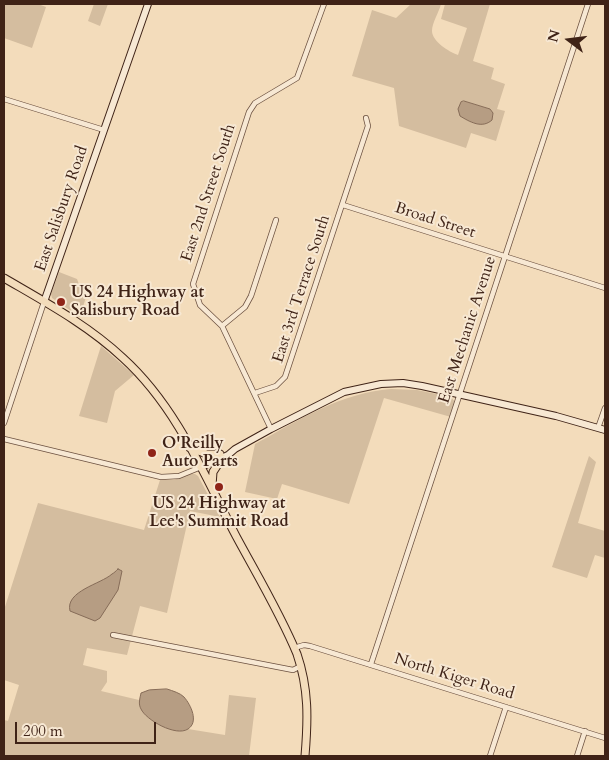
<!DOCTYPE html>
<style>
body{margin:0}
#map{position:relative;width:609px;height:760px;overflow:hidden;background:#f3dcbb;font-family:Cardo,serif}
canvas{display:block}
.frame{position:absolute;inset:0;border:5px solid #3f2317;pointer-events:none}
.north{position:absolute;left:544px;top:15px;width:50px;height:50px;-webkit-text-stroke:4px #f7e8d3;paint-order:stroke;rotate:285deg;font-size:14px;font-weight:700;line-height:20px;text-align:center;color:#3f2317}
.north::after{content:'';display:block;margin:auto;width:18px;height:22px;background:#3f2317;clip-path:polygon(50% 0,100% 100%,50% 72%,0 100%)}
.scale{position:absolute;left:15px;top:722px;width:141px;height:22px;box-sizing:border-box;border:2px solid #3f2317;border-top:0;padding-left:6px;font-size:15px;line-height:18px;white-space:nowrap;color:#3f2317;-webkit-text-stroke:4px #f7e8d3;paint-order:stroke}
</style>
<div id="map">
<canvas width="609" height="760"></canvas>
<div class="frame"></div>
<div class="north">N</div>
<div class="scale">200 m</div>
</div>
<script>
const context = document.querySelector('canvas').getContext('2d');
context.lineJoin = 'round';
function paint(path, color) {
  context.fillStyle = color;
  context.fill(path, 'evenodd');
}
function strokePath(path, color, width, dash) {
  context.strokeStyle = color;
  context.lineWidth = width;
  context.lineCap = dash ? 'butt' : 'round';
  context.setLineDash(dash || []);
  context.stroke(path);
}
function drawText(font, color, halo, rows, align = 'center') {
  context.font = font + ' Cardo,serif';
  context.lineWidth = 4;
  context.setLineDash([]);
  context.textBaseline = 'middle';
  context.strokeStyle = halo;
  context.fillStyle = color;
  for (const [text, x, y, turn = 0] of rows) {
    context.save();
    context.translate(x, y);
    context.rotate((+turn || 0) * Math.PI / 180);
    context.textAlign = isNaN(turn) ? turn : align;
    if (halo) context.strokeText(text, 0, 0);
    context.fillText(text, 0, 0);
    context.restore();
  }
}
paint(new Path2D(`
 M4,4H38L46,7L32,48L4,38Z
 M94,4H108L100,26L88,21Z
 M411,4H441C439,12 432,23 432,31C432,41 449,52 458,55L467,28L441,19L445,4H490L473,61L494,68L491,79L505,84L497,109L505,111L496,141L471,133L466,148L399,126L394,88L352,76L372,10L396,18ZM464,101L490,109L493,116L483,124L472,123L461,102Z
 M59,272L77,279L80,287L88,290L80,317L52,298L51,294Z
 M101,346L134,375L115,391L107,423L79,416Z
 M391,389L417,390L451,397L455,402L451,417L384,398L349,504L282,484L277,499L245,492L255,444C299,420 340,393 391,389Z
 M589,456L596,462L578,523L605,531V558L595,555L587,578L552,567Z
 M190,474H195L198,476L220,517L190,511L167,613L140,606L127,655L87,648L83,665L107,671V682L101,691L139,700L140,708L182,731L188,729L225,735L229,695L256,698L249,756H4V720L8,721L19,685L4,680V610L38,503L144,530L160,480H174Z`), '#d4bd9f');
const water = new Path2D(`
 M464,101L490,109L493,113L492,120C482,129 470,122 460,116L458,109L461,102Z
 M118,569L122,571L118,590L100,618L95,621L70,611C65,591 101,584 112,574C114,573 116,571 118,569Z
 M167,689C173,691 180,693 184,697C191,705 199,722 188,729C176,737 146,720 141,709C138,704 140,698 141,693L149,690Z`);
paint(water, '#b69d83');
strokePath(water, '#866c58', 1);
const street = new Path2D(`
 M4,99L104,130
 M343,205L605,288
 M222,326L245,307L251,296L276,220
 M255,393L276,386L285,377L368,126L366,118
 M4,423L44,302
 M598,428L605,408
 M271,429L222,326L200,305L193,284L249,112L255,103L297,78L324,4
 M4,439L161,477L179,476L201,467
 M113,635L293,670L301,666
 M294,648L304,645L310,646L605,738
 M371,664L588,4
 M490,756L506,707
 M577,756L585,731`);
const secondary = new Path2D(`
 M44,302L148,4
 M201,467L228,455L235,449L271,429L344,392L381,384L403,383L422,386L556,416L605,430`);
const primary = new Path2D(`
 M4,278C45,302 88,325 123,358C176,406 204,474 236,536C257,575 280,613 297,654C309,689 308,720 305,756
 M190,448L207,454H220
 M212,486L213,472L222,458`);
strokePath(street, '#6c5140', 6);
strokePath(secondary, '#3f2317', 8);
strokePath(primary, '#3f2317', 9);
strokePath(street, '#f7e8d3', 4.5);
strokePath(secondary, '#f7e8d3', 6);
strokePath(primary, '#f3dcbb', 7);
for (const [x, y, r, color] of [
 [61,302,5,"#8f2418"],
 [152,453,5,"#8f2418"],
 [219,487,5,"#8f2418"]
]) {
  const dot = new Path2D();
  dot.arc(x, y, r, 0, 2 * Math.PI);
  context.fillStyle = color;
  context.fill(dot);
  strokePath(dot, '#f7e8d3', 2);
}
drawText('16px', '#3f2317', '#f7e8d3', [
 ["East 2nd Street South",209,193,-72],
 ["East Salisbury Road",62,209,-71],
 ["Broad Street",435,221,18],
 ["East 3rd Terrace South",302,289,-72],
 ["East Mechanic Avenue",468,330,-72],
 ["North Kiger Road",454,677,17]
]);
drawText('bold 16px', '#3f2317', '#f7e8d3', [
 ["US 24 Highway at",71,293],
 ["Salisbury Road",71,311],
 ["O'Reilly",162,444],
 ["Auto Parts",162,462],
 ["US 24 Highway at",219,504,"center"],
 ["Lee's Summit Road",219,522,"center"]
], 'left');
</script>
